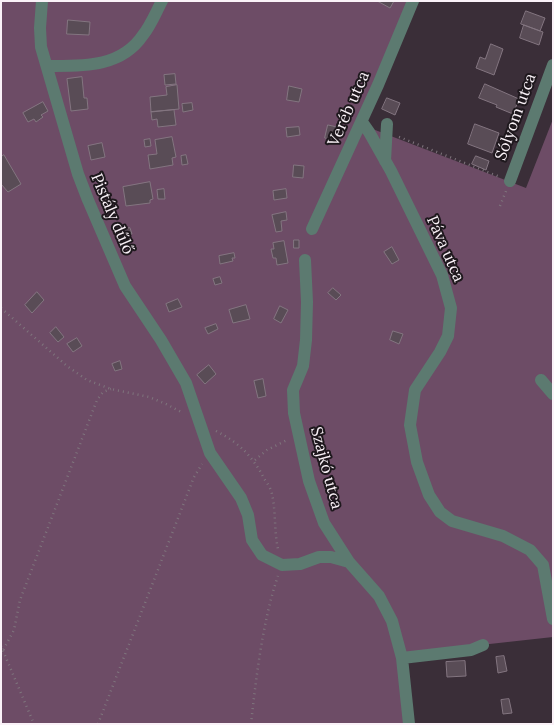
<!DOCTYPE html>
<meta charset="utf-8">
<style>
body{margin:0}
#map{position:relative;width:554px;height:725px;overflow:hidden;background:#3a2e38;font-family:Lora,serif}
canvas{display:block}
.frame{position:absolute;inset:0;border:2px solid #faf2f8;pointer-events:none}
</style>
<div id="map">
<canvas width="554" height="725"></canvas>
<div class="frame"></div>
</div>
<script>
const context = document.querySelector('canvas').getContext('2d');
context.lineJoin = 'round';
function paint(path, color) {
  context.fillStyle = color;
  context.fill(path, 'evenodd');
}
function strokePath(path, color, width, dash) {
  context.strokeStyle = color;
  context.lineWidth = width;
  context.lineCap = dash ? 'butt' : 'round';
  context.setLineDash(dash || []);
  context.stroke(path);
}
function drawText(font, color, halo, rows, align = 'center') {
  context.font = font + ' Lora,serif';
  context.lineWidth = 4;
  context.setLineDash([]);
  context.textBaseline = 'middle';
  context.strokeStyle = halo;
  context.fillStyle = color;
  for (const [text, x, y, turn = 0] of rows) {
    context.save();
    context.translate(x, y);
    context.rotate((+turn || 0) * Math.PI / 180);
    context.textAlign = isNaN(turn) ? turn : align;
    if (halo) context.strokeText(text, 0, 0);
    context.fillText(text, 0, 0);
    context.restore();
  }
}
paint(new Path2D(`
 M1,1H408L357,123L526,188L553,119V637L399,654L409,724H1Z`), '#6d4c66');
const building = new Path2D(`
 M380,1H394L390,8L379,2Z
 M526,11L545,18L540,31L521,24Z
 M68,20L90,22L89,35L67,34Z
 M524,25L543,32L539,45L520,38Z
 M491,44L503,49L494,75L476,68L480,57L485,59Z
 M175,74L176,84L165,85L164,75Z
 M82,77L84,98H87L88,109L71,111L67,79Z
 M485,84L519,99L513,114L496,107L497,105L479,98Z
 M177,85L179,109L151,112L150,97L167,95L166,87Z
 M289,86L302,89L299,102L287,100Z
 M387,98L400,103L395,115L382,109Z
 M43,102L48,111L41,115L43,117L36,122L34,119L28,122L23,113Z
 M192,103L193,110L183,112L182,104Z
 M174,110L176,125L158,127L157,119L152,120L151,112Z
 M475,124L499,133L492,153L468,144Z
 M328,125L342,128L339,141L325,138Z
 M299,127L300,135L287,137L286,128Z
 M172,137L176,157L172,158L173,165L150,169L148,155L157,154L155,140Z
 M150,139L151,146L145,147L144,140Z
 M102,143L105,157L91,160L88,146Z
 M4,155L21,184L8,192L1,184V157Z
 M186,155L188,164L182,165L181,156Z
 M476,156L489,161L486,170L472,164Z
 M294,165L304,166L303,178L293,177Z
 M150,182L153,199L150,200V203L126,206L123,187Z
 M164,189L165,199H158L157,190Z
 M286,189L287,198L274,200L273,191Z
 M286,212L287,220L281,221L282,231L276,232L272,215Z
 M130,228L132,234L120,237L118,230Z
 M294,240H299V248H294Z
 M284,241L288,263L277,265L276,258H273L271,249H274L273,243Z
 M392,247L399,260L392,264L384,252Z
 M234,253L235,258H232L233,261L220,264L219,256Z
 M220,277L222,283L215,285L213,279Z
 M333,288L341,295L336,300L328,293Z
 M37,292L44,300L32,313L25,305Z
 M178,299L182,307L169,312L166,304Z
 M246,305L250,319L233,323L229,310Z
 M280,306L288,310L281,323L274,319Z
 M216,324L218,329L208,334L205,328Z
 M56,327L64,337L58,342L50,333Z
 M393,331L403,334L399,344L390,340Z
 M77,338L82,346L73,352L67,344Z
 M120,361L122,369L115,371L112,364Z
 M209,365L216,374L205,384L197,375Z
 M263,379L266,396L258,398L254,381Z
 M504,656L507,671L498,673L496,657Z
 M465,661L466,676L447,677L446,662Z
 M509,699L512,713L503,714L501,700Z`);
paint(building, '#594c56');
strokePath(building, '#837580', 1);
strokePath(new Path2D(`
 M399,137L500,177
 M500,206L506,191
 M1,308L67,366L87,380L111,389L149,397L166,404L183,413
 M216,431C240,443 253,457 265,480C268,484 271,489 272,494C276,512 274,531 278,549
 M255,460L267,450L287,440
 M1,646L34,724
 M1,654L14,630L20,600L97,400L103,392L111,389
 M98,724L194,477L202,464
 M251,724C256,678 263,619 278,576`), '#7f757d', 2.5, [1, 4]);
strokePath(new Path2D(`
 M42,1L40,28L41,47L78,174L88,200L125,286L161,340L186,383L210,453L241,498L248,515L252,540L262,555L282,565L300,564L319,557H331L349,562
 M47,66C82,66 121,68 143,35C151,25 156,12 162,1
 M362,122L369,132L391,171L442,275L451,308L448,336L440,352L415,390L410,425L417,462L429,495L440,512L452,521L503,536L530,550L543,565L553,619
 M385,161L387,124
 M510,181L553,65
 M312,229L378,85L413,1
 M305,260L307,302L306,340L303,366L293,390L294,413L309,481L324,523L349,562L379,596L392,621L402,658L409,724
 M541,380L553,394
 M402,658L471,650L483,645`), '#5c7a70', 12);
drawText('16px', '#faf2f8', '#1e181d', [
 ["Veréb utca",349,109,-66],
 ["Sólyom utca",516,117,-70],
 ["Pistály dűlő",112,214,67],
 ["Páva utca",445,249,66],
 ["Szajkó utca",326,468,75]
]);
</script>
